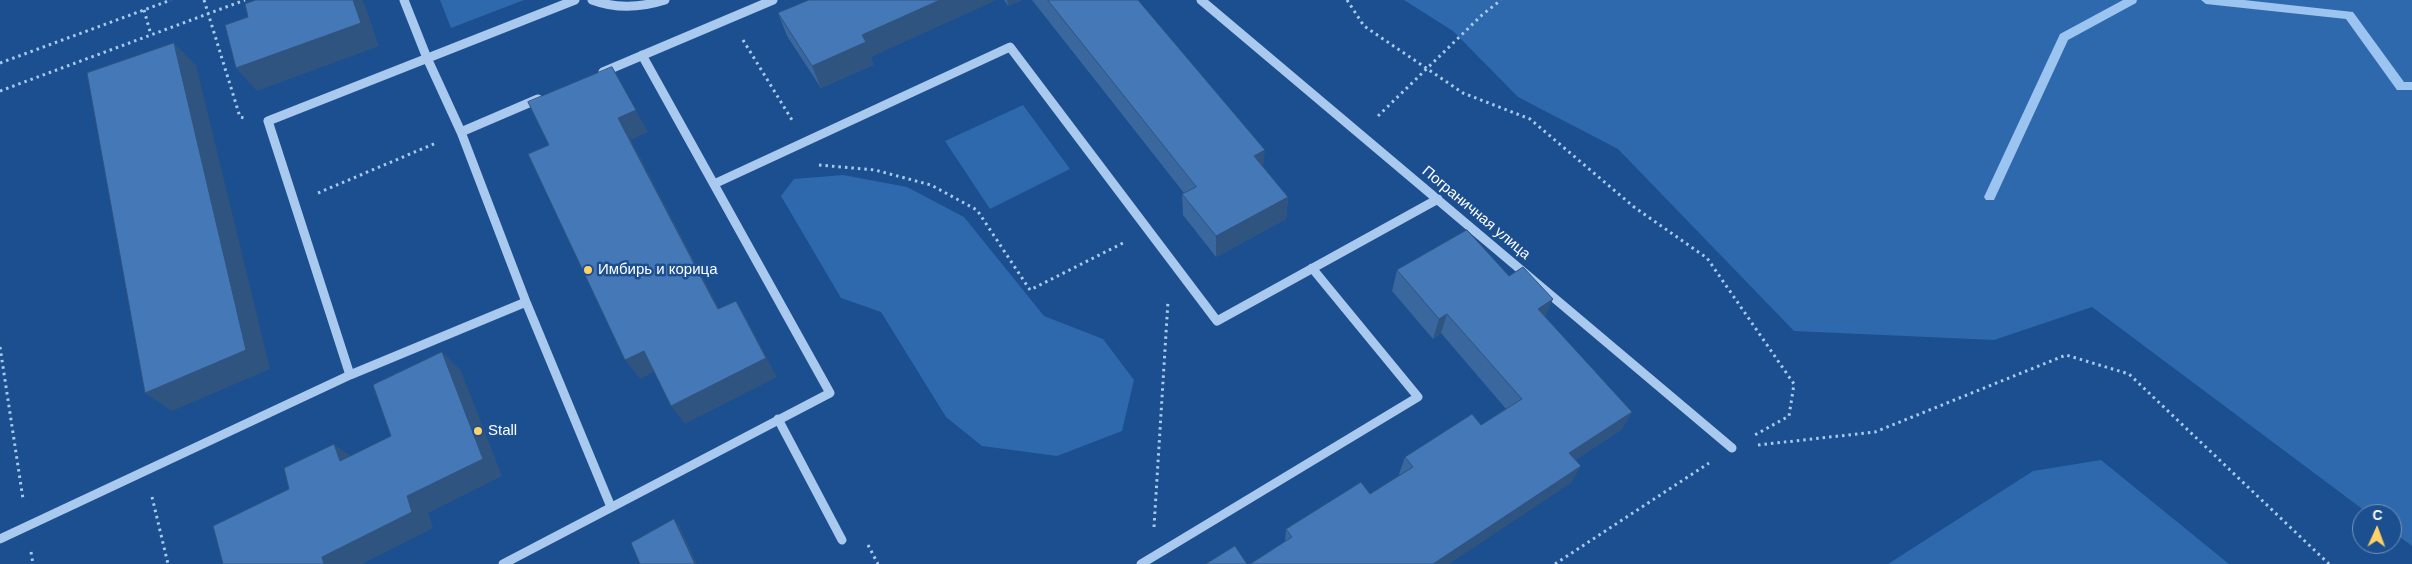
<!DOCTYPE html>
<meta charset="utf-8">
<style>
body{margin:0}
#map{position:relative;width:2412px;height:564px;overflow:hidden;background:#1b4f8f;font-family:Helvetica,sans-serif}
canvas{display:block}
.north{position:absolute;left:2352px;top:504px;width:50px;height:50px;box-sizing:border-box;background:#1b4f8f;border:1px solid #7695bc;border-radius:50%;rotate:2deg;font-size:14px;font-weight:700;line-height:20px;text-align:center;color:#fff}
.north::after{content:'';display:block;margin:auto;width:18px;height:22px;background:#ffd166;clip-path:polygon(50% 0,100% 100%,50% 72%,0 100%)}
</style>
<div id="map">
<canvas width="2412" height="564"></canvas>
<div class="north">С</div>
</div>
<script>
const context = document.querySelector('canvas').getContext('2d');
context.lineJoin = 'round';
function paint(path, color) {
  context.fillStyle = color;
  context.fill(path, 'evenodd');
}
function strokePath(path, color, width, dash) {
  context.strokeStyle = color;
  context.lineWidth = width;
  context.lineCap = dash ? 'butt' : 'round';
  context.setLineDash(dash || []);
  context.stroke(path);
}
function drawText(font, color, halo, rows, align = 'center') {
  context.font = font + ' Helvetica,sans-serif';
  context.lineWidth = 5;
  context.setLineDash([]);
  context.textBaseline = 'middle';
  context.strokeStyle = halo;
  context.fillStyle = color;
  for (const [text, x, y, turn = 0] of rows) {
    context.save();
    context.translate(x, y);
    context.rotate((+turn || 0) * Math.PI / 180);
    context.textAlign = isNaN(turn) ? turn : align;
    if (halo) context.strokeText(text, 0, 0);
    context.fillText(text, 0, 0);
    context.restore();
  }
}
paint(new Path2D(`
 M440,0H524L451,28Z
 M1404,0H2412V546L2392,531V514H2369L2092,307L1994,340L1794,331L1618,149L1518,97L1453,31Z
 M1023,105L1070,169L990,209L945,141Z
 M843,175L907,187L964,217L1044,316L1103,339L1134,380L1122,431L1057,456L982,446L946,417L881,312L841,298L781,196L794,179Z
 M2101,460L2229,564H1888L2033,471Z`), '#2e69ad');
paint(new Path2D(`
 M2123,0H2137L2136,3L2068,40L1994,200H1986L1984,197L2060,34Z
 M2201,0H2244L2353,12L2404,82H2412V90H2397L2346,19L2206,4Z`), '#9cc4f0');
strokePath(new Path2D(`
 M204,0L240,117L244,118
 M1347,0L1364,26L1463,93L1530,119L1634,207L1707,258L1794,384L1789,416L1753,436
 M144,10L151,35
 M743,40L792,120
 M0,63L171,0
 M0,91L245,0
 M1378,116L1482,15L1501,0
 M819,165L875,170L931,185L977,210L1030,290L1125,242
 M318,193L436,143
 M0,347L23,499
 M1758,445L1875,432L2066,355L2129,374L2329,564
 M152,497L168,564
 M1154,527L1168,301
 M868,545L878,564
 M31,552L33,564
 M1555,564L1709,463`), '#a9c9ee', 3, [2.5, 4]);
strokePath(new Path2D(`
 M404,0L427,58L461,132L526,302L611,507
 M592,0C616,9 640,8 665,0
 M1201,0L1732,448
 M603,72L773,0
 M461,132L538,99
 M714,184L1010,47L1217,321L1438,199
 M350,375L268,121L575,0
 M778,419L842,540
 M0,539L350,375L526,302
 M503,564L830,393L642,55
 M1141,564L1418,397L1312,268`), '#a9c9ee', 9);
paint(new Path2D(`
 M1004,0H1022L1008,6Z
 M1032,0H1138L1264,168L1288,197L1286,219L1216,257L1183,215L1182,194L1184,193Z
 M778,13L871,57L873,65L821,88L787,36Z
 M1397,270L1545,317L1632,412L1621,430L1575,460L1571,483L1285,542L1286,529L1370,494L1400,475L1399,474L1405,457L1481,425L1506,409L1441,333L1433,339L1392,291Z`), '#3a679d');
paint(new Path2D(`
 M353,0H362L364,3L379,46L257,91L236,68Z
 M940,0H997L871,57L873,65L821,88L812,66L862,35Z
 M1007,0H1022L1008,6Z
 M174,43L196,65L270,369L172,411L145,393Z
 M612,67L648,132L631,140L723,316L718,309L618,118Z
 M1265,150L1263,172L1254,156Z
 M1288,197L1286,219L1216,257V236Z
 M1553,299L1544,319L1538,309Z
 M736,301L747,320L777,377L685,424L671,406Z
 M1447,314L1441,333L1433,339L1439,319Z
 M644,351L658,370L640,379L625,360Z
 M442,352L461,371L502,476L428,513L433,528L362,564H324L322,557L407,496Z
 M1632,412L1621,430L1560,470L1569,453Z
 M334,444L358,461H340Z
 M1581,466L1571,483L1449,564H1433Z
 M674,519L679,525L697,564H695Z`), '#305480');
const building = new Path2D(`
 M256,0H353L361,23L236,68L225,25L248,17L245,4Z
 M809,0H940L862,35L866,42L812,66L778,13Z
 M1048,0H1138L1265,150L1254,156L1288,197L1216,236L1182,194L1196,187Z
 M174,43L246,350L145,393L87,73Z
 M612,67L636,110L618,118L711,296L718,309L736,301L766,358L671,406L644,351L625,360L528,154L549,145L528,102Z
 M1467,230L1509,276L1523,267L1553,299L1538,309L1632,412L1569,453L1581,466L1433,564H1250L1292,537L1286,529L1361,482L1370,494L1413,467L1405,457L1472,414L1481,425L1522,399L1447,314L1439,319L1397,270Z
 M442,352L483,459L407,496L412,512L322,557L324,564H223L213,526L289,489L284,468L334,444L340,461L391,436L373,385Z
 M674,519L695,564H640L631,543Z
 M1235,546L1247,564H1206Z`);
paint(building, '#4478b7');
strokePath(building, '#305480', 1);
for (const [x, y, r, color] of [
 [588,270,5,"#ffd166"],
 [478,431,5,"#ffd166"]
]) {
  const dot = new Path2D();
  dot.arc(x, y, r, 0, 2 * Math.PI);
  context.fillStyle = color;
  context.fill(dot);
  strokePath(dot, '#1b4f8f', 2);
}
drawText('15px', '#fff', '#1b4f8f', [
 ["Пограничная улица",1476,213,40]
]);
drawText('15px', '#fff', '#1b4f8f', [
 ["Имбирь и корица",598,270],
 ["Stall",488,431]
], 'left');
</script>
